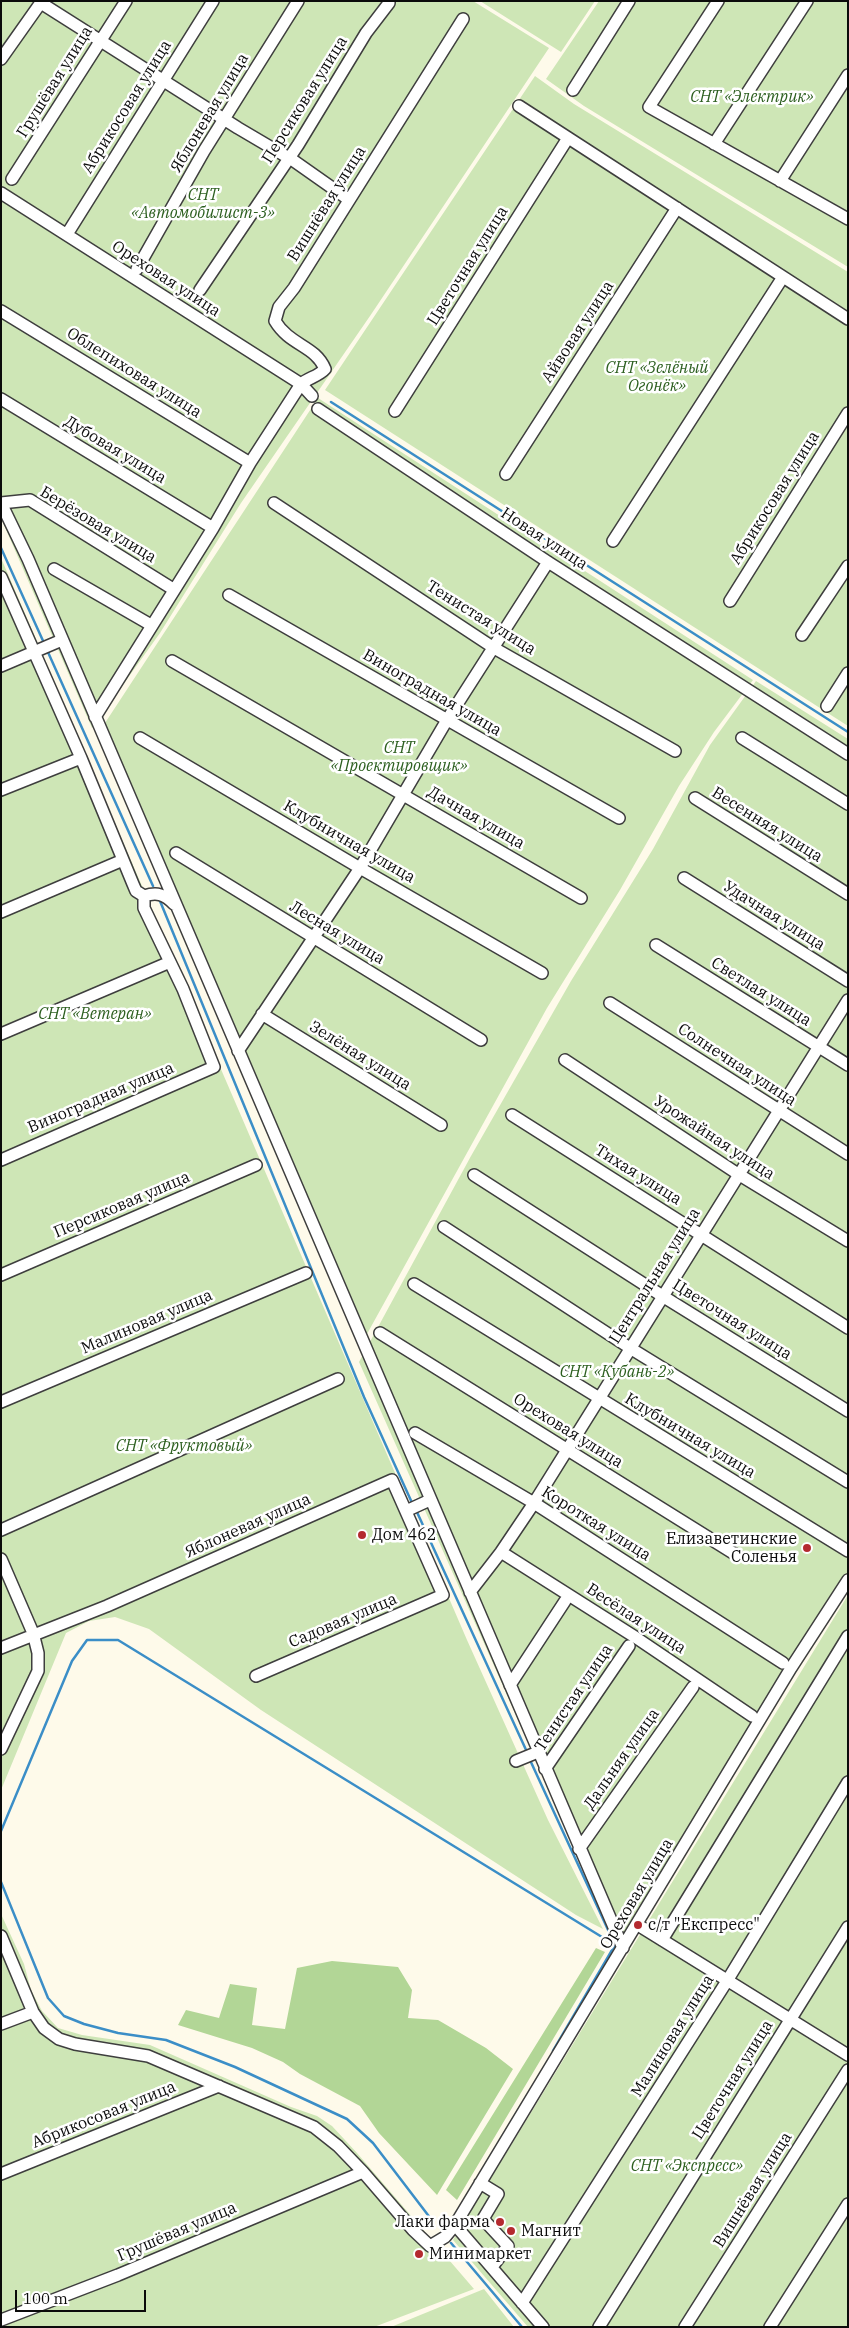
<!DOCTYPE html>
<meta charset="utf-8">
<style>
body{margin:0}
#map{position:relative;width:849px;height:2328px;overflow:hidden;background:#fefaea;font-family:"IBM Plex Serif",serif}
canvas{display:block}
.frame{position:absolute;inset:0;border:2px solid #0b0b0b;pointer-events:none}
.scale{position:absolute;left:15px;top:2290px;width:131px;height:22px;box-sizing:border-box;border:2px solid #0b0b0b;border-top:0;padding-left:6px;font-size:15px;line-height:18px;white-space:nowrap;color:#0b0b0b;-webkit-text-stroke:4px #fff;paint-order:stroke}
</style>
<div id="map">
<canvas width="849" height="2328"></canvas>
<div class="frame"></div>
<div class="scale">100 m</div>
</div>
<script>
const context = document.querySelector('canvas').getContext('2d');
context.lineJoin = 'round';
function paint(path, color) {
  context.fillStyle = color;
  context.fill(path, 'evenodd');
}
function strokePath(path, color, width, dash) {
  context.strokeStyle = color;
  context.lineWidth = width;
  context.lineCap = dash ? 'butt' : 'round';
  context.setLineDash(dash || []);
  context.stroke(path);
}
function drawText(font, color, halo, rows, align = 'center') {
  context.font = font + ' "IBM Plex Serif",serif';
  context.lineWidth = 5;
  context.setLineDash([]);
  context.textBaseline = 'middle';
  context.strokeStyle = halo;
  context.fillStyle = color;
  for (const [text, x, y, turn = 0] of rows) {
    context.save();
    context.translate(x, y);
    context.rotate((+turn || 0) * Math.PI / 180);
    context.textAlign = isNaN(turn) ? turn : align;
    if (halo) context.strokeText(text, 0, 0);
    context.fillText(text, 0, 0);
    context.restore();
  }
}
paint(new Path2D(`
 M1,1H473L549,48L370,316L241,503L160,633L92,728L1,518Z
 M480,1H595L561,52Z
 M599,1H848V267L584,106L546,79Z
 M535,76L574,104L848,272V726L325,390Z
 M318,398L753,680L714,732L679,786L620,890L547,1008L367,1334L105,723Z
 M1,558L39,646L1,662Z
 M39,647L467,1640L548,1820L603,1929L576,1915L261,1710L149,1629L115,1617L89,1621L66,1633L1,1790V663Z
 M756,681L848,739V1585L623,1956L359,1362L471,1156L571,981L653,849L710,745Z
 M848,1595V2327H528L453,2240Z
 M1,1914L24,1964L31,1990L42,2011L58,2028L82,2035L150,2045L291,2107L317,2116L332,2126L357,2153L474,2289L374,2327H1Z
 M484,2289L514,2327H391Z`), '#cee6b6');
paint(new Path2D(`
 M596,1948L605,1952L457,2200L446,2190Z
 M332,1961L398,1967L412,1990L408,2018L438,2020L486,2048L513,2069L437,2195L379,2133L360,2106L300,2074L283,2062L252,2048L178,2025L186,2010L219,2018L230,1984L257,1988L252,2025L285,2029L297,1968Z`), '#b2d696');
strokePath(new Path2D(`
 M331,402L848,732
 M1,548L44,643
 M47,650L153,886
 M160,901L364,1397L413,1505
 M416,1510L527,1752
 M530,1760L615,1945L553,2051
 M1,1831L72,1661L87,1640H118L615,1945
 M1,1882L48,1998L64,2016L84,2024L118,2033L166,2040L235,2067L347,2119L373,2143L431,2219
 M451,2243L522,2327`), '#3b8ec7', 2.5);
const minor = new Path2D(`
 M718,1L649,107L848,219
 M41,3L238,128L294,161L348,199
 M1,59L42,1
 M573,90L629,1
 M519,106L848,319
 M714,144L807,1
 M12,179L126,1
 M780,181L848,75
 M1,193L301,384L312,396
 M69,231L213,1
 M137,269L204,151L298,1
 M200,290L298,145L366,33L389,3
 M1,311L250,463
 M1,399L213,528
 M318,409L548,562L848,754
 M395,411L568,138
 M506,474L677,208
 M1,503L28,559L623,1948
 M1,503L30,500L173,589
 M274,503L494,648L675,751
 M613,541L783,277
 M54,569L151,625
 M1,577L81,758L133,884L136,891L144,896V908L183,989L214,1067L1,1160
 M229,595L619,818
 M730,601L848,413
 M802,635L848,566
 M172,661L581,898
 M1,666L62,640
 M827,706L848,673
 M95,717L213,528L250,463L301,384C308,378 319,376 325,369C315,345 290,346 275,321L279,307L294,288L463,19
 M140,738L360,868L542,973
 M742,738L848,804
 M1,790L81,758
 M695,798L848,894
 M176,853L481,1040
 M684,878L848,981
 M144,896C157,892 164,894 174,904
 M1,912L123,860
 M656,945L848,1065
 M610,1003L848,1154
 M262,1014L441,1125
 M1,1034L170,962
 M238,1051L360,868L447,720L548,562
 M565,1060L738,1174L848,1241
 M512,1115L848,1328
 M474,1175L664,1297L848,1411
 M444,1227L630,1348L848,1482
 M1,1275L256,1165
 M414,1284L848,1551
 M380,1333L738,1556
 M1,1402L306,1273
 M415,1433L534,1503L783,1663
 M406,1511L430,1500
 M1,1530L338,1379
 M501,1552L635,1637L752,1716
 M1,1559L33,1633L38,1653V1671L1,1749
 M470,1592L501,1552L534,1503L848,1000
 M1,1648L107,1606L392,1480L443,1595L256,1676
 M510,1685L565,1601
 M516,1761L538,1752
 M545,1769L629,1646
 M579,1849L693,1687
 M638,1925L848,2055
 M1,1936L33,2012L44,2028L59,2039L75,2044L148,2056L314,2127L338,2146L363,2172L413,2230L430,2246L445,2237L455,2225L791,1668L848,1580
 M662,1940L848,1636
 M1,2024L33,2012
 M1,2174L219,2086
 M480,2183L498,2194L483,2219L508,2246L492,2267
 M455,2225L543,2327
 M522,2303L727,1981L848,1782
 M1,2320L118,2275L363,2172
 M599,2327L848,1927
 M685,2327L848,2070
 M770,2327L848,2204`);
strokePath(minor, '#3e3e3e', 14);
strokePath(minor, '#fff', 11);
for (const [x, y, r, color] of [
 [362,1535,5,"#b42a2f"],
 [807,1548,5,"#b42a2f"],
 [638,1925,5,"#b42a2f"],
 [500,2222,5,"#b42a2f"],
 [511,2231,5,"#b42a2f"],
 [419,2254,5,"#b42a2f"]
]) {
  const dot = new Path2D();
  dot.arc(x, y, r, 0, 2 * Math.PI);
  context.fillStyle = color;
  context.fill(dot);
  strokePath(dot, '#fff', 2);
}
drawText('16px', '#0b0b0b', '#fff', [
 ["Грушёвая улица",55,82,-58],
 ["Персиковая улица",305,100,-58],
 ["Абрикосовая улица",127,107,-58],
 ["Яблоневая улица",210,113,-59],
 ["Вишнёвая улица",327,204,-58],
 ["Цветочная улица",468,266,-58],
 ["Ореховая улица",166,279,33],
 ["Айвовая улица",578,332,-57],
 ["Облепиховая улица",134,373,32],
 ["Дубовая улица",115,450,31],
 ["Абрикосовая улица",775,498,-58],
 ["Берёзовая улица",98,525,31],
 ["Новая улица",544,539,33],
 ["Тенистая улица",481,618,32],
 ["Виноградная улица",432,693,30],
 ["Дачная улица",476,818,30],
 ["Весенняя улица",767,825,32],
 ["Клубничная улица",349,842,30],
 ["Удачная улица",774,916,32],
 ["Лесная улица",337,933,31],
 ["Светлая улица",761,992,32],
 ["Зелёная улица",360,1056,32],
 ["Солнечная улица",737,1065,33],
 ["Виноградная улица",101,1098,-23],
 ["Урожайная улица",714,1138,33],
 ["Тихая улица",638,1175,32],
 ["Персиковая улица",122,1205,-23],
 ["Центральная улица",655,1276,-58],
 ["Цветочная улица",732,1320,32],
 ["Малиновая улица",147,1322,-23],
 ["Ореховая улица",568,1431,32],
 ["Клубничная улица",690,1436,31],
 ["Короткая улица",596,1524,32],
 ["Яблоневая улица",248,1526,-24],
 ["Весёлая улица",636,1619,33],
 ["Садовая улица",343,1621,-23],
 ["Тенистая улица",574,1698,-56],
 ["Дальняя улица",622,1759,-55],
 ["Ореховая улица",637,1894,-59],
 ["Малиновая улица",673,2036,-58],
 ["Цветочная улица",733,2080,-58],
 ["Абрикосовая улица",104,2115,-22],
 ["Вишнёвая улица",753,2190,-58],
 ["Грушёвая улица",177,2232,-23]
]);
drawText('italic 16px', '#2c5f1f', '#fff', [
 ["СНТ «Электрик»",752,97],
 ["СНТ",203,195],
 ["«Автомобилист-3»",203,213],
 ["СНТ «Зелёный",657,368],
 ["Огонёк»",657,386],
 ["СНТ",399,748],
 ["«Проектировщик»",399,766],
 ["СНТ «Ветеран»",95,1014],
 ["СНТ «Кубань-2»",617,1372],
 ["СНТ «Фруктовый»",184,1446],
 ["СНТ «Экспресс»",687,2166]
]);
drawText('16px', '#0b0b0b', '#fff', [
 ["Дом 462",372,1535],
 ["Елизаветинские",797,1539,"right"],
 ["Соленья",797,1557,"right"],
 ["с/т \"Експресс\"",648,1925],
 ["Лаки фарма",490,2222,"right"],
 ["Магнит",521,2231],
 ["Минимаркет",429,2254]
], 'left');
</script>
